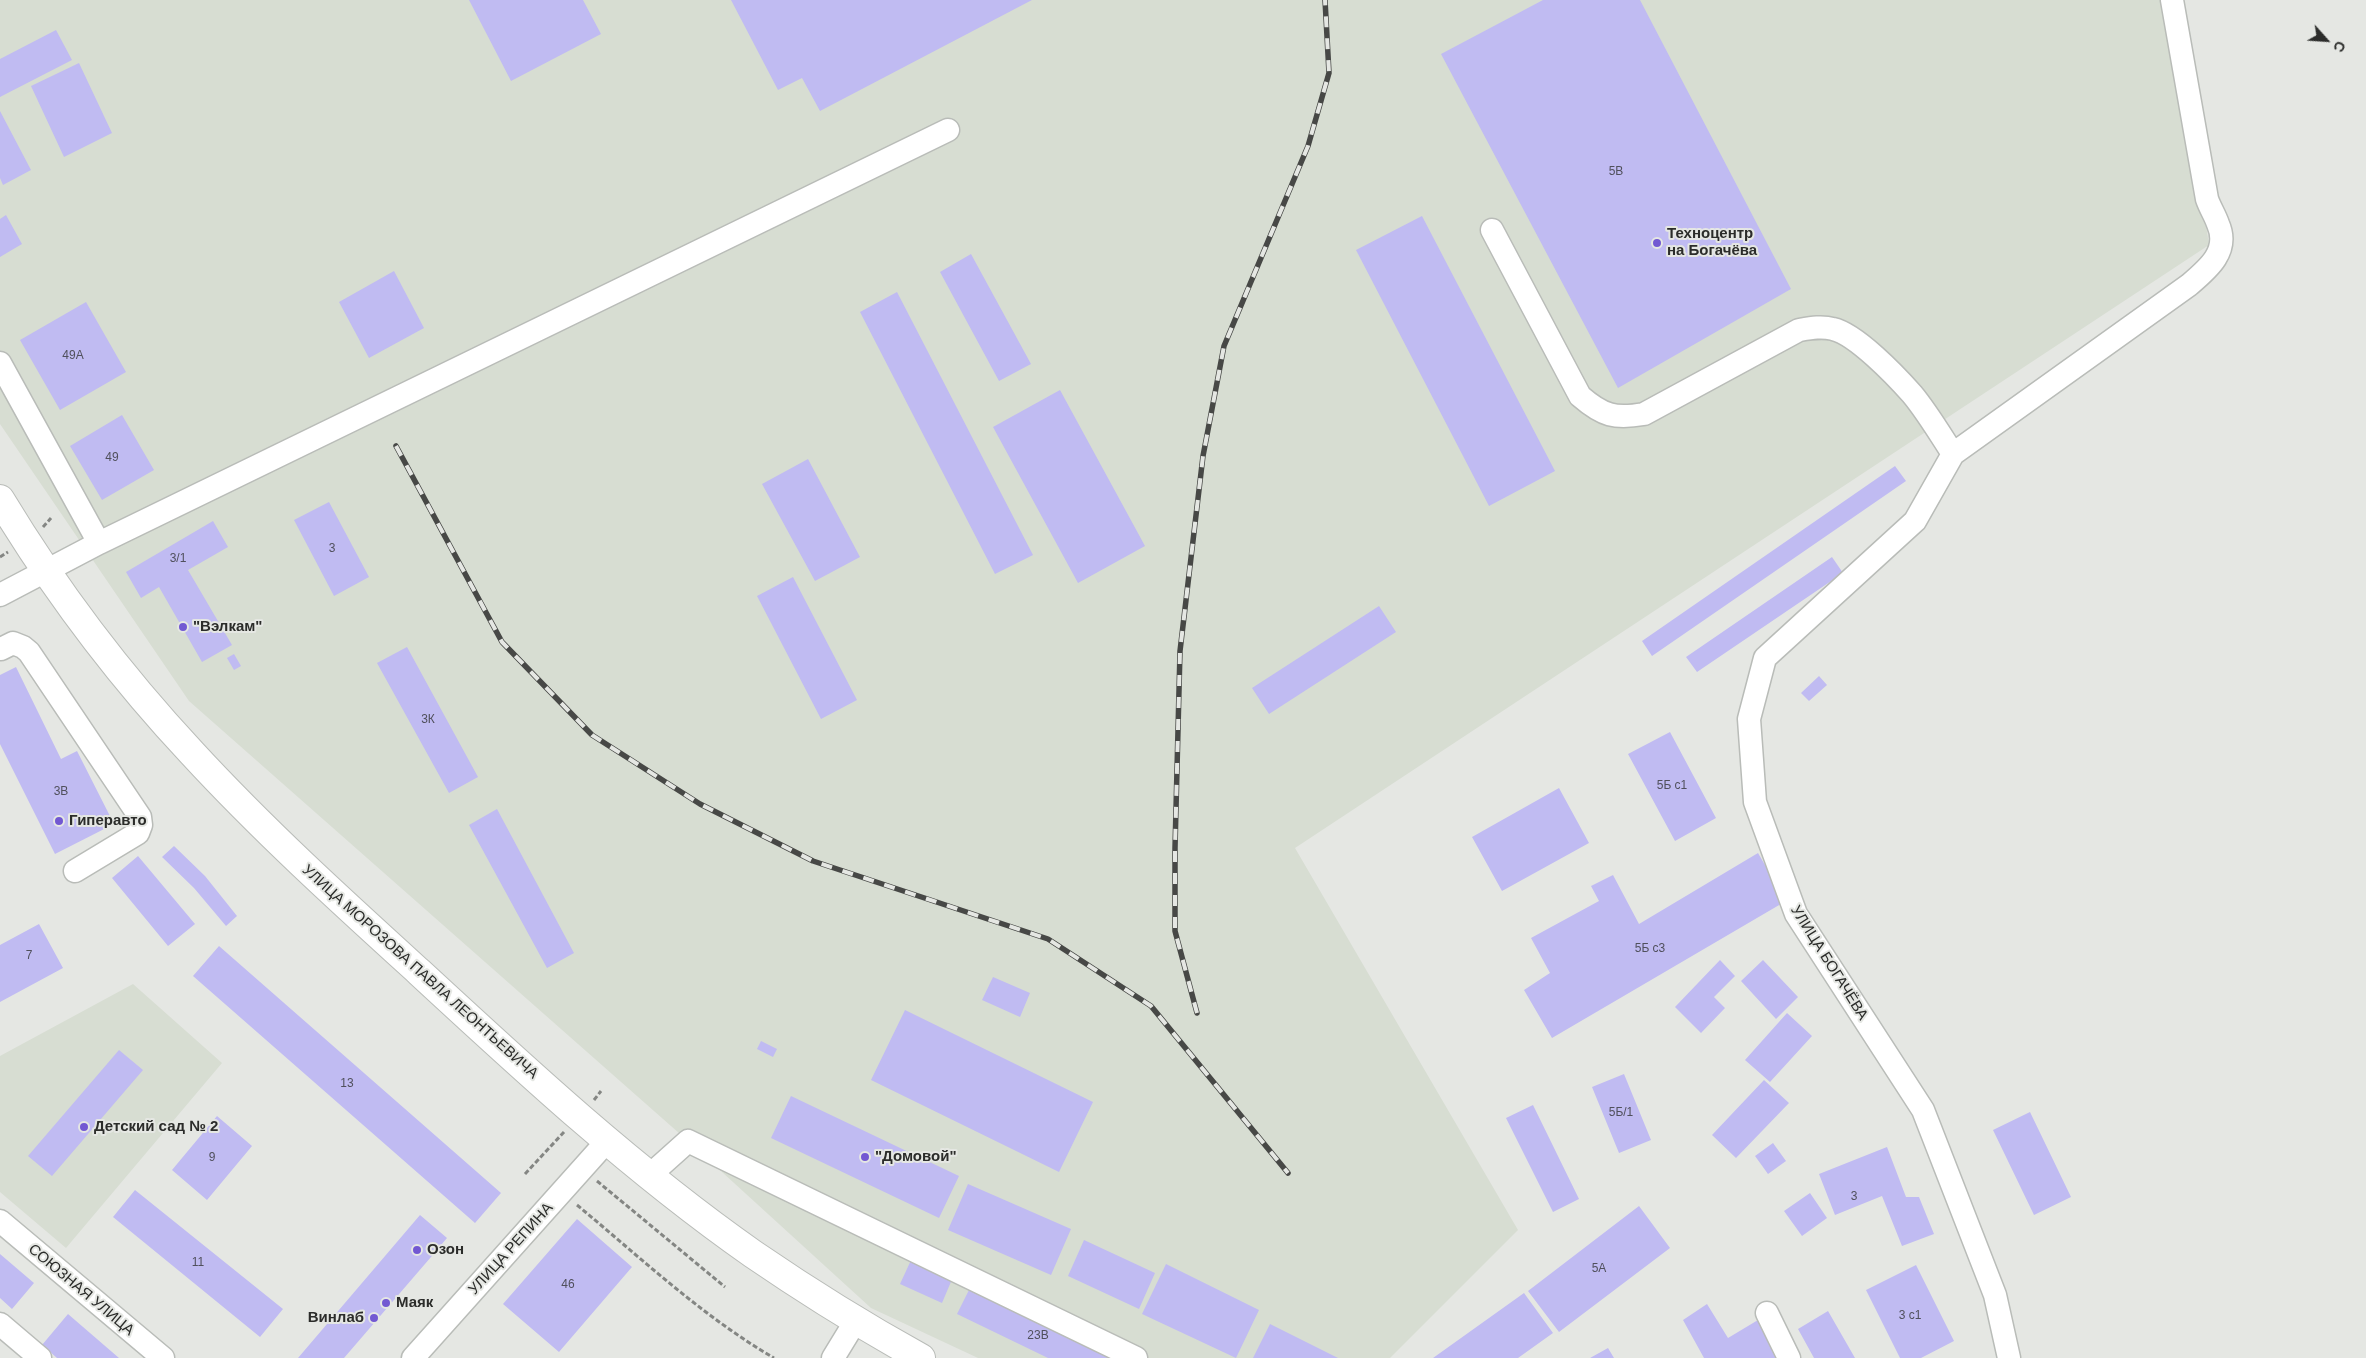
<!DOCTYPE html>
<meta charset="utf-8">
<style>
body{margin:0}
#map{position:relative;width:2366px;height:1358px;overflow:hidden;background:#e5e7e3;font-family:Helvetica,sans-serif}
canvas{display:block}
.north{position:absolute;left:2301px;top:15px;width:50px;height:50px;-webkit-text-stroke:4px #e5e7e3;paint-order:stroke;rotate:116deg;font-size:14px;font-weight:700;line-height:20px;text-align:center;color:#2b2c2a}
.north::after{content:'';display:block;margin:auto;width:18px;height:22px;background:#2b2c2a;clip-path:polygon(50% 0,100% 100%,50% 72%,0 100%)}
</style>
<div id="map">
<canvas width="2366" height="1358"></canvas>
<div class="north">С</div>
</div>
<script>
const context = document.querySelector('canvas').getContext('2d');
context.lineJoin = 'round';
function paint(path, color) {
  context.fillStyle = color;
  context.fill(path, 'evenodd');
}
function strokePath(path, color, width, dash) {
  context.strokeStyle = color;
  context.lineWidth = width;
  context.lineCap = dash ? 'butt' : 'round';
  context.setLineDash(dash || []);
  context.stroke(path);
}
function drawText(font, color, halo, rows, align = 'center') {
  context.font = font + ' Helvetica,sans-serif';
  context.lineWidth = 4;
  context.setLineDash([]);
  context.textBaseline = 'middle';
  context.strokeStyle = halo;
  context.fillStyle = color;
  for (const [text, x, y, turn = 0] of rows) {
    context.save();
    context.translate(x, y);
    context.rotate((+turn || 0) * Math.PI / 180);
    context.textAlign = isNaN(turn) ? turn : align;
    if (halo) context.strokeText(text, 0, 0);
    context.fillText(text, 0, 0);
    context.restore();
  }
}
paint(new Path2D(`
 M0,0H2172L2209,245L1295,848L1518,1230L1390,1358H978L871,1308L688,1141L189,701L0,424Z
 M133,984L222,1063L66,1248L0,1192V1056Z`), '#d7ddd2');
paint(new Path2D(`
 M469,0H583L601,34L511,81Z
 M731,0H1032L820,111L802,78L778,90Z
 M1543,0H1640L1791,289L1618,388L1441,54Z
 M56,30L72,60L0,97V59Z
 M79,63L112,133L64,157L31,86Z
 M0,111L31,170L3,185L0,178Z
 M6,215L22,244L0,257V219Z
 M1422,216L1555,471L1489,506L1356,250Z
 M971,254L1031,364L999,381L940,272Z
 M394,271L424,328L369,358L339,302Z
 M897,292L1033,555L995,574L860,312Z
 M86,302L126,372L60,410L20,340Z
 M1060,390L1145,546L1078,583L993,427Z
 M122,415L154,470L102,500L70,446Z
 M808,459L860,557L815,581L762,484Z
 M1895,466L1906,481L1652,656L1642,641Z
 M329,502L369,577L334,596L294,520Z
 M213,521L228,547L188,570L232,645L202,662L159,587L141,598L126,572Z
 M1832,557L1843,573L1697,672L1686,657Z
 M793,577L857,700L821,719L757,596Z
 M1379,606L1396,632L1269,714L1252,688Z
 M407,647L478,777L449,793L377,663Z
 M234,654L241,666L234,670L227,658Z
 M16,667L61,759L77,751L114,824L55,854L0,744V675Z
 M1819,676L1827,685L1809,701L1801,693Z
 M1670,732L1716,818L1675,841L1628,754Z
 M1559,788L1589,843L1502,891L1472,837Z
 M497,809L574,953L547,968L469,825Z
 M174,846L205,876L237,916L226,926L194,888L162,857Z
 M1758,853L1786,901L1552,1038L1524,990L1550,973L1531,938L1599,901L1591,886L1613,875L1639,924Z
 M138,856L195,924L168,946L112,878Z
 M39,924L63,968L0,1002V945Z
 M219,946L501,1193L475,1223L193,976Z
 M1720,960L1735,976L1714,997L1725,1008L1701,1033L1675,1007Z
 M1763,960L1798,997L1776,1019L1741,981Z
 M993,977L1030,993L1020,1017L982,1000Z
 M905,1010L1093,1102L1059,1172L871,1080Z
 M1787,1013L1812,1036L1770,1082L1745,1060Z
 M761,1041L777,1049L773,1057L757,1049Z
 M119,1050L143,1070L52,1176L28,1156Z
 M1624,1074L1651,1140L1619,1153L1592,1087Z
 M1764,1080L1789,1103L1736,1158L1712,1135Z
 M791,1096L959,1176L939,1218L771,1138Z
 M1533,1105L1579,1199L1553,1212L1506,1118Z
 M2030,1112L2071,1197L2034,1215L1993,1130Z
 M217,1116L252,1146L207,1200L172,1170Z
 M1773,1143L1786,1161L1768,1174L1755,1156Z
 M1887,1147L1906,1197H1919L1934,1234L1902,1246L1882,1196L1835,1215L1819,1174Z
 M968,1184L1071,1229L1051,1275L948,1230Z
 M135,1190L283,1309L260,1337L113,1217Z
 M1810,1193L1827,1218L1802,1236L1784,1211Z
 M1639,1206L1670,1248L1559,1332L1528,1291Z
 M420,1215L447,1238L431,1257L344,1358H298Z
 M577,1219L632,1267L559,1352L503,1304Z
 M1084,1240L1155,1273L1139,1309L1068,1276Z
 M0,1254L34,1283L12,1309L0,1298Z
 M912,1258L953,1277L942,1303L900,1284Z
 M1166,1264L1259,1310L1236,1358L1142,1314Z
 M1916,1265L1954,1341L1921,1358H1900L1866,1290Z
 M971,1286L1118,1358H1048L957,1314Z
 M1524,1293L1553,1333L1518,1358H1433Z
 M1707,1304L1728,1338L1758,1320L1778,1358H1704L1683,1320Z
 M1828,1311L1855,1358H1814L1798,1329Z
 M68,1314L119,1358H57L42,1345Z
 M1270,1324L1338,1358H1253Z
 M1608,1348L1614,1358H1590Z`), '#c0bbf2');
const minor = new Path2D(`
 M1492,230L1580,396C1603,416 1615,419 1644,414L1799,330C1811,328 1822,326 1833,329C1856,334 1896,376 1912,394C1927,412 1940,434 1953,454
 M0,363L99,543L0,595
 M99,543L948,130
 M1,649L13,643L23,647L29,652L140,817L141,825L138,833L75,871
 M650,1175L688,1141L1136,1358
 M0,1221L163,1358
 M1767,1313L1789,1358
 M0,1324L40,1358
 M413,1358L608,1140
 M833,1358L855,1322
 M2009,1358L1995,1295L1923,1110L1796,914L1755,802L1749,719L1765,658L1915,521L1953,454L2189,285C2208,269 2230,251 2218,224C2215,215 2210,208 2207,199L2172,0`);
const major = new Path2D(`
 M0,499C55,590 120,676 192,753C263,830 340,900 417,970C524,1069 633,1170 753,1254C807,1291 863,1326 921,1358`);
strokePath(minor, '#b9bcb8', 25);
strokePath(major, '#b9bcb8', 30);
strokePath(new Path2D(`
 M43,527L51,518
 M0,557L8,552
 M594,1100L601,1091
 M525,1174L564,1132
 M597,1181L725,1287
 M577,1205C641,1258 702,1316 774,1358`), '#848683', 3, [5, 2.5]);
strokePath(minor, '#fff', 22);
strokePath(major, '#fff', 28);
const rail = new Path2D(`
 M396,446L502,642L592,735L700,804L813,861L1048,939L1151,1006L1288,1173
 M1197,1013L1175,931V848L1180,651L1203,456L1224,346L1308,146L1329,73L1325,0`);
strokePath(rail, '#474846', 5.5);
strokePath(rail, '#e5e7e3', 4, [11]);
for (const [x, y, r, color] of [
 [1657,243,5,"#7258d2"],
 [183,627,5,"#7258d2"],
 [59,821,5,"#7258d2"],
 [84,1127,5,"#7258d2"],
 [865,1157,5,"#7258d2"],
 [417,1250,5,"#7258d2"],
 [386,1303,5,"#7258d2"],
 [374,1318,5,"#7258d2"]
]) {
  const dot = new Path2D();
  dot.arc(x, y, r, 0, 2 * Math.PI);
  context.fillStyle = color;
  context.fill(dot);
  strokePath(dot, '#e5e7e3', 2);
}
drawText('12px', '#50505c', null, [
 ["5В",1616,172],
 ["49А",73,356],
 ["49",112,458],
 ["3",332,549],
 ["3/1",178,559],
 ["3К",428,720],
 ["5Б с1",1672,786],
 ["3В",61,792],
 ["5Б с3",1650,949],
 ["7",29,956],
 ["13",347,1084],
 ["5Б/1",1621,1113],
 ["9",212,1158],
 ["3",1854,1197],
 ["11",198,1263],
 ["5А",1599,1269],
 ["46",568,1285],
 ["3 с1",1910,1316],
 ["23В",1038,1336]
]);
drawText('bold 15px', '#2b2c2a', '#e5e7e3', [
 ["Техноцентр",1667,234],
 ["на Богачёва",1667,251],
 ["\"Вэлкам\"",193,627],
 ["Гиперавто",69,821],
 ["Детский сад № 2",94,1127],
 ["\"Домовой\"",875,1157],
 ["Озон",427,1250],
 ["Маяк",396,1303],
 ["Винлаб",364,1318,"right"]
], 'left');
drawText('15px', '#2b2c2a', '#e5e7e3', [
 ["УЛИЦА БОГАЧЁВА",1829,963,58],
 ["УЛИЦА МОРОЗОВА ПАВЛА ЛЕОНТЬЕВИЧА",420,972,42],
 ["УЛИЦА РЕПИНА",511,1249,-48],
 ["СОЮЗНАЯ УЛИЦА",81,1290,40]
]);
</script>
